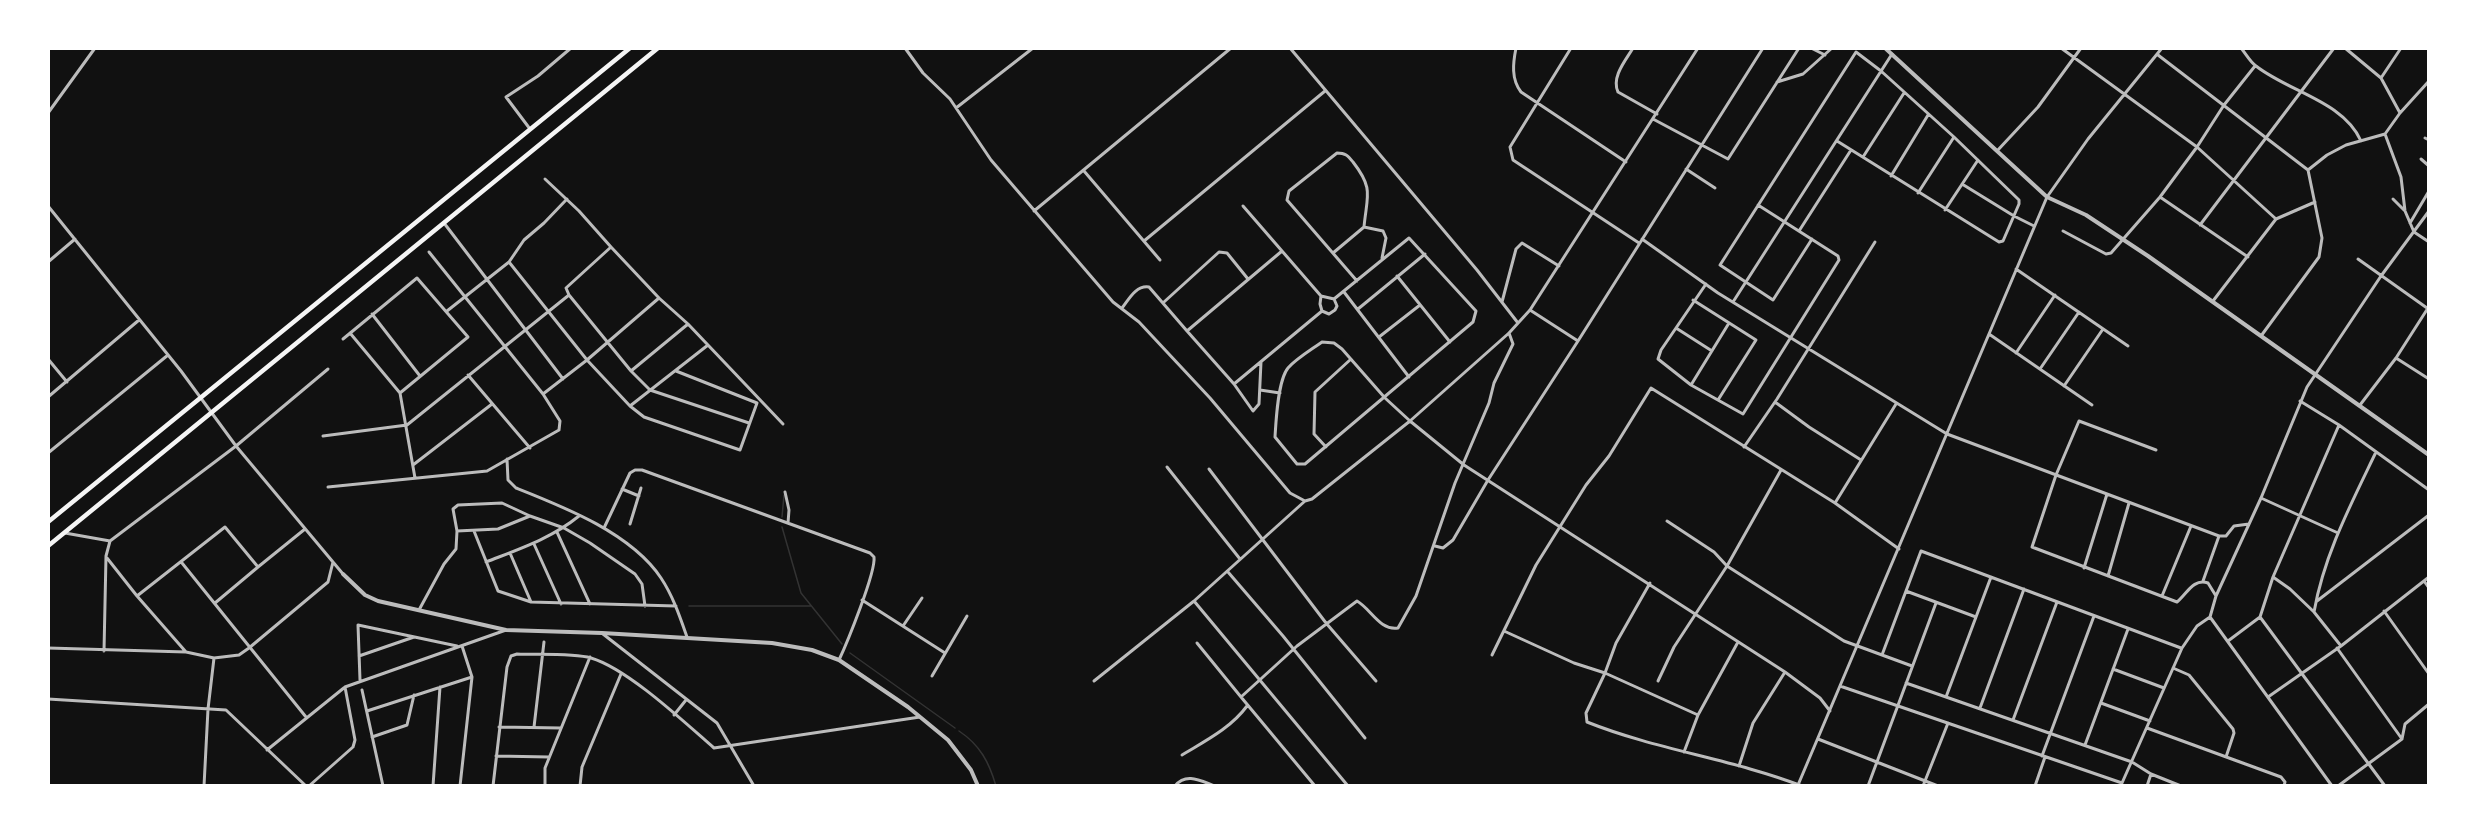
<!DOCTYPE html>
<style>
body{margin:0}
#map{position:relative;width:2477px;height:834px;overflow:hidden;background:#111;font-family:"DM Sans",sans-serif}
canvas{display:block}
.frame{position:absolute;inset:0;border:50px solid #fff;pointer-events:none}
</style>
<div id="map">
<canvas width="2477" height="834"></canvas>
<div class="frame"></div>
</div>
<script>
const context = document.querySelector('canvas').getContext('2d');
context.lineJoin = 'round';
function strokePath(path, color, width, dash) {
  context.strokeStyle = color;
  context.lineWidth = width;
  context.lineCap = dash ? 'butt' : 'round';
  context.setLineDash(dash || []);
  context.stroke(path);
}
strokePath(new Path2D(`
 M782,517L784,495
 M782,527L801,593L842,644
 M689,606H811
 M850,653L955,728
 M959,731C980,745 989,762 996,786`), '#333', 1.5);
strokePath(new Path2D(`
 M905,48L923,73L950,99L991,160L1113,302L1139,322L1210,398L1290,493L1305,501L1312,499L1410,421L1509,333L1530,310L1698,48
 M1290,48L1477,270L1518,323
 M1516,48C1513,63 1511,79 1521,92L1626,162
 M1571,48L1510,147L1513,160L1639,243
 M1633,48C1626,60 1611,77 1618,92L1657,114
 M1811,48L1825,55
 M2061,48L2197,147L2276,219
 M2241,48C2246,54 2250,62 2256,66C2289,92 2343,101 2361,141
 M2345,48L2381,78L2400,113
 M2158,55L2308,170
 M2381,78L2401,48
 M1777,82L1803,74L1832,48
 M956,108L1033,48
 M48,113L95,48
 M1653,119L1728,159L1799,48
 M530,129L506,97L538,76L571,48
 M2385,134L2401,177L2405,211L2414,232L2429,242
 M2425,138L2429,140
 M1997,151L2038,107L2081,48
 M1863,157L1904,93
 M2421,159L2429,166
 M1686,169L1715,188
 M1084,171L1160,260
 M1891,176L1928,115
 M545,179L579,211L611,247
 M1962,184L2014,216L2034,226
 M1918,193L1954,137
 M2160,197L2248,257
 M2393,199L2404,210
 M48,206L181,371L236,446L343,574
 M1243,206L1321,296
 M1945,210L1978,160
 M1034,211L1231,48
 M444,223L563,379
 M2410,223L2429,191
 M2200,225L2334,48
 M1364,227L1383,231L1386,238L1382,258
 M1799,231L1851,150
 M2063,231L2106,254L2111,253L2160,197L2197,147L2224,105L2255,66
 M1642,239L1718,293L1947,434L2219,536H2226L2234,526L2249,524
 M1812,239L1773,300L1720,265L1856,52L1881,71L1954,137L2019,200V204L2003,241L1999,242L1837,141
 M1144,241L1325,91
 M1333,253L1364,227C1367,195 1374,189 1353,162C1348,156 1346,153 1337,153L1289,191L1287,200L1357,281
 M2358,259L2427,308
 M48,262L75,239
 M509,262L587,360L630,406L644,417L740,450L757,403L676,371
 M2016,269L2128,346
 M1397,276L1450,342
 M1706,284L1661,350L1658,359L1691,385L1743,414L1839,260L1838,256L1758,205
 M1344,292L1409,377
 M1321,296L1334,299L1337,306L1335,310L1329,314L1322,311L1320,304Z
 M1334,299L1409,238L1476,311L1473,322L1305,464H1297L1275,437C1276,420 1278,380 1288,368C1297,358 1311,350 1322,342L1334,343L1342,349L1385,398L1410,421L1464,465L1785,672L1820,698L1830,711
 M1693,300L1756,340L1718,400
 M2213,301L2276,219L2315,202
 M1164,302L1219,252L1227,253L1248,279
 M1502,302L1516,249L1522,243L1559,266
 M1733,302L1892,54
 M1122,308C1129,299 1136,285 1149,287L1187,331L1282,251
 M1358,309L1425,254
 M1530,310L1578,341L1763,48
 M447,311L509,262L524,240L544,223L567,199
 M372,314L420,376
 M1676,328L1712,351
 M1187,331L1234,384L1253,411L1259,404L1261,362
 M350,333L400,393L415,478
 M1989,334L2092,405
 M2261,336L2319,257L2322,238L2308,170L2327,155L2346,145L2385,134L2400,113L2429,81
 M1379,337L1420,305
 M343,339L417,278L468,337L400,393
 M2016,353L2055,295
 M2396,358L2429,379
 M48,359L67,382
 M2040,369L2079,312
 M631,371L688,324
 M468,375L530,448
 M1234,384L1322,311
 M1691,385L1729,323
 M2064,386L2103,329
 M1260,390L1280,393
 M543,394L587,360L659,298
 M48,397L139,320
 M2300,401L2339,425L2429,490
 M1775,402L1809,427L1861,460
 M2360,405L2396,358L2428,308
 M630,406L708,345
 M749,423L650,390L631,371L569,295L566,288L611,247L659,298L688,324L783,424
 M323,436L407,425L569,295
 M1326,447L1314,434L1315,392L1351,359
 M1744,447L1777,399L1875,242
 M2156,450L2079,421L2056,475L2032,547L2177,602C2187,594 2193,578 2208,583L2216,596
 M48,453L168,355
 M507,459L508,480L516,488C564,507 631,533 661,578C673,596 680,617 687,637
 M413,465L492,404
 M1167,467L1240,559
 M1209,469L1326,623L1376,681
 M328,487L487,471L559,430L560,421L543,394L429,252
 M622,489L639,496
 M785,492L789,510L788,523
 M2261,498L2338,533
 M1835,503L1896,404
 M530,516L502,503L458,505L453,509L457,531L498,529L530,516L564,528L590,543L635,574L642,584L645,606
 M1667,521L1714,552L1727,566L1844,641L1912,666
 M630,524L641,488
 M604,528L630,473L635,470H642L870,553L874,557C876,572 847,643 839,660
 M474,531L498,591L531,602L676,606
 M557,532L590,604
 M65,533L110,541
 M534,544L561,604
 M1435,546L1443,548L1453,540L1488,480L1578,341
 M510,553L531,602
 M107,558L137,596L186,652L214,658L239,655L249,648L328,582L333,562
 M486,562C519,549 552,538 579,516
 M182,563L306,717
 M258,567L305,529
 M2084,568L2107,494
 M1228,572L1283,636L1365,738
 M2108,576L2129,503
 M2273,577L2290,589L2314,612
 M2203,581L2219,536
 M2424,581L2429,588
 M1906,591L1976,617
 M137,596L225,527L258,567L215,603
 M2162,596L2191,526
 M862,600L945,653
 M1194,601L1348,786
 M2317,601L2429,515
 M419,610L444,564L456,549L457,531
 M2384,611L2429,674
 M2210,617L2332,786
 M2260,617L2385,786
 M903,626L922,598
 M1504,631L1574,663L1605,673L1616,643L1650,583
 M603,634L717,723L754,786
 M2228,641L2260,617L2273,577L2339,425
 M1197,643L1241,697L1297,646L1357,601C1371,609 1380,631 1398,628L1416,596L1455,483L1489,403L1494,383L1513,344L1509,333
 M2341,646L2314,612C2324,555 2351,504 2376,452
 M48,648L186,652
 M2337,648L2402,739
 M104,651L106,556L110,541L236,446L328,369
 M1492,655L1536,565L1586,485L1609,456L1651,388L1835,503L1899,549
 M1882,655L1921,551L2181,648
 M359,656L414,637
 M2173,668L2189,675L2233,729L2234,733L2226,757
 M2113,669L2164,688
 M932,676L967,616
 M360,680L358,625L457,646
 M1094,681L1194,601L1305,501
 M1658,681L1674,647L1727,566L1781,470
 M1906,683L2132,762L2151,774L2181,786
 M1840,686L2122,783L2182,648L2197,626L2210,617L2216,596L2261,498L2307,387L2381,276L2429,211
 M362,690L383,786
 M1241,697L1315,786
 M1946,697L1991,577
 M2268,697L2341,646L2429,577
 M48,699L226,710L306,786
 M2101,703L2150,721
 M1980,708L2024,589
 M367,711L472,677
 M674,715L686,700
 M1698,715L1738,642
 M2013,720L2057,602
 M499,727L561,728
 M534,727L544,642
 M2147,728L2281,777L2285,782L2284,786
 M372,737L407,725L414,695
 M1818,739L1938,786
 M2085,745L2128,629
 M267,750L345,687L506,630
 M1684,752L1698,715L1605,673L1586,713L1587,722C1657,750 1732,759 1802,786
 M1182,755C1205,741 1231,728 1247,706
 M496,756L549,757
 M2042,756L2094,616
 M1739,766L1753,723L1785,672
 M1798,785L2047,197L2088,139L2162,48
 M204,786L208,709L214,658
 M309,786L353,747L355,740L345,687
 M433,786L440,687
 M460,786L472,677L462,646
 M493,786L507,667L511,656L517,654C537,655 573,653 591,658C628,669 684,722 714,748L920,717
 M545,786V768L590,657
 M580,786L582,767L621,674
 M1175,786C1186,772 1201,781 1215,786
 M1868,786L1936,603
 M1923,786L1948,723
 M2035,786L2045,757
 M2147,786L2151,774
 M2338,786L2402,739L2405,724L2429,704`), '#bcbcbc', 3);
strokePath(new Path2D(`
 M1885,48L2047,197L2086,215L2148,256L2429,455
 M343,574L365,595L378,601L506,630L602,633L772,643L812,650L839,660L908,707L948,740L971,770L978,786`), '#bcbcbc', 4);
strokePath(new Path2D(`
 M48,522L630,48
 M48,546L658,48`), '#f5f5f5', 4.5);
</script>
